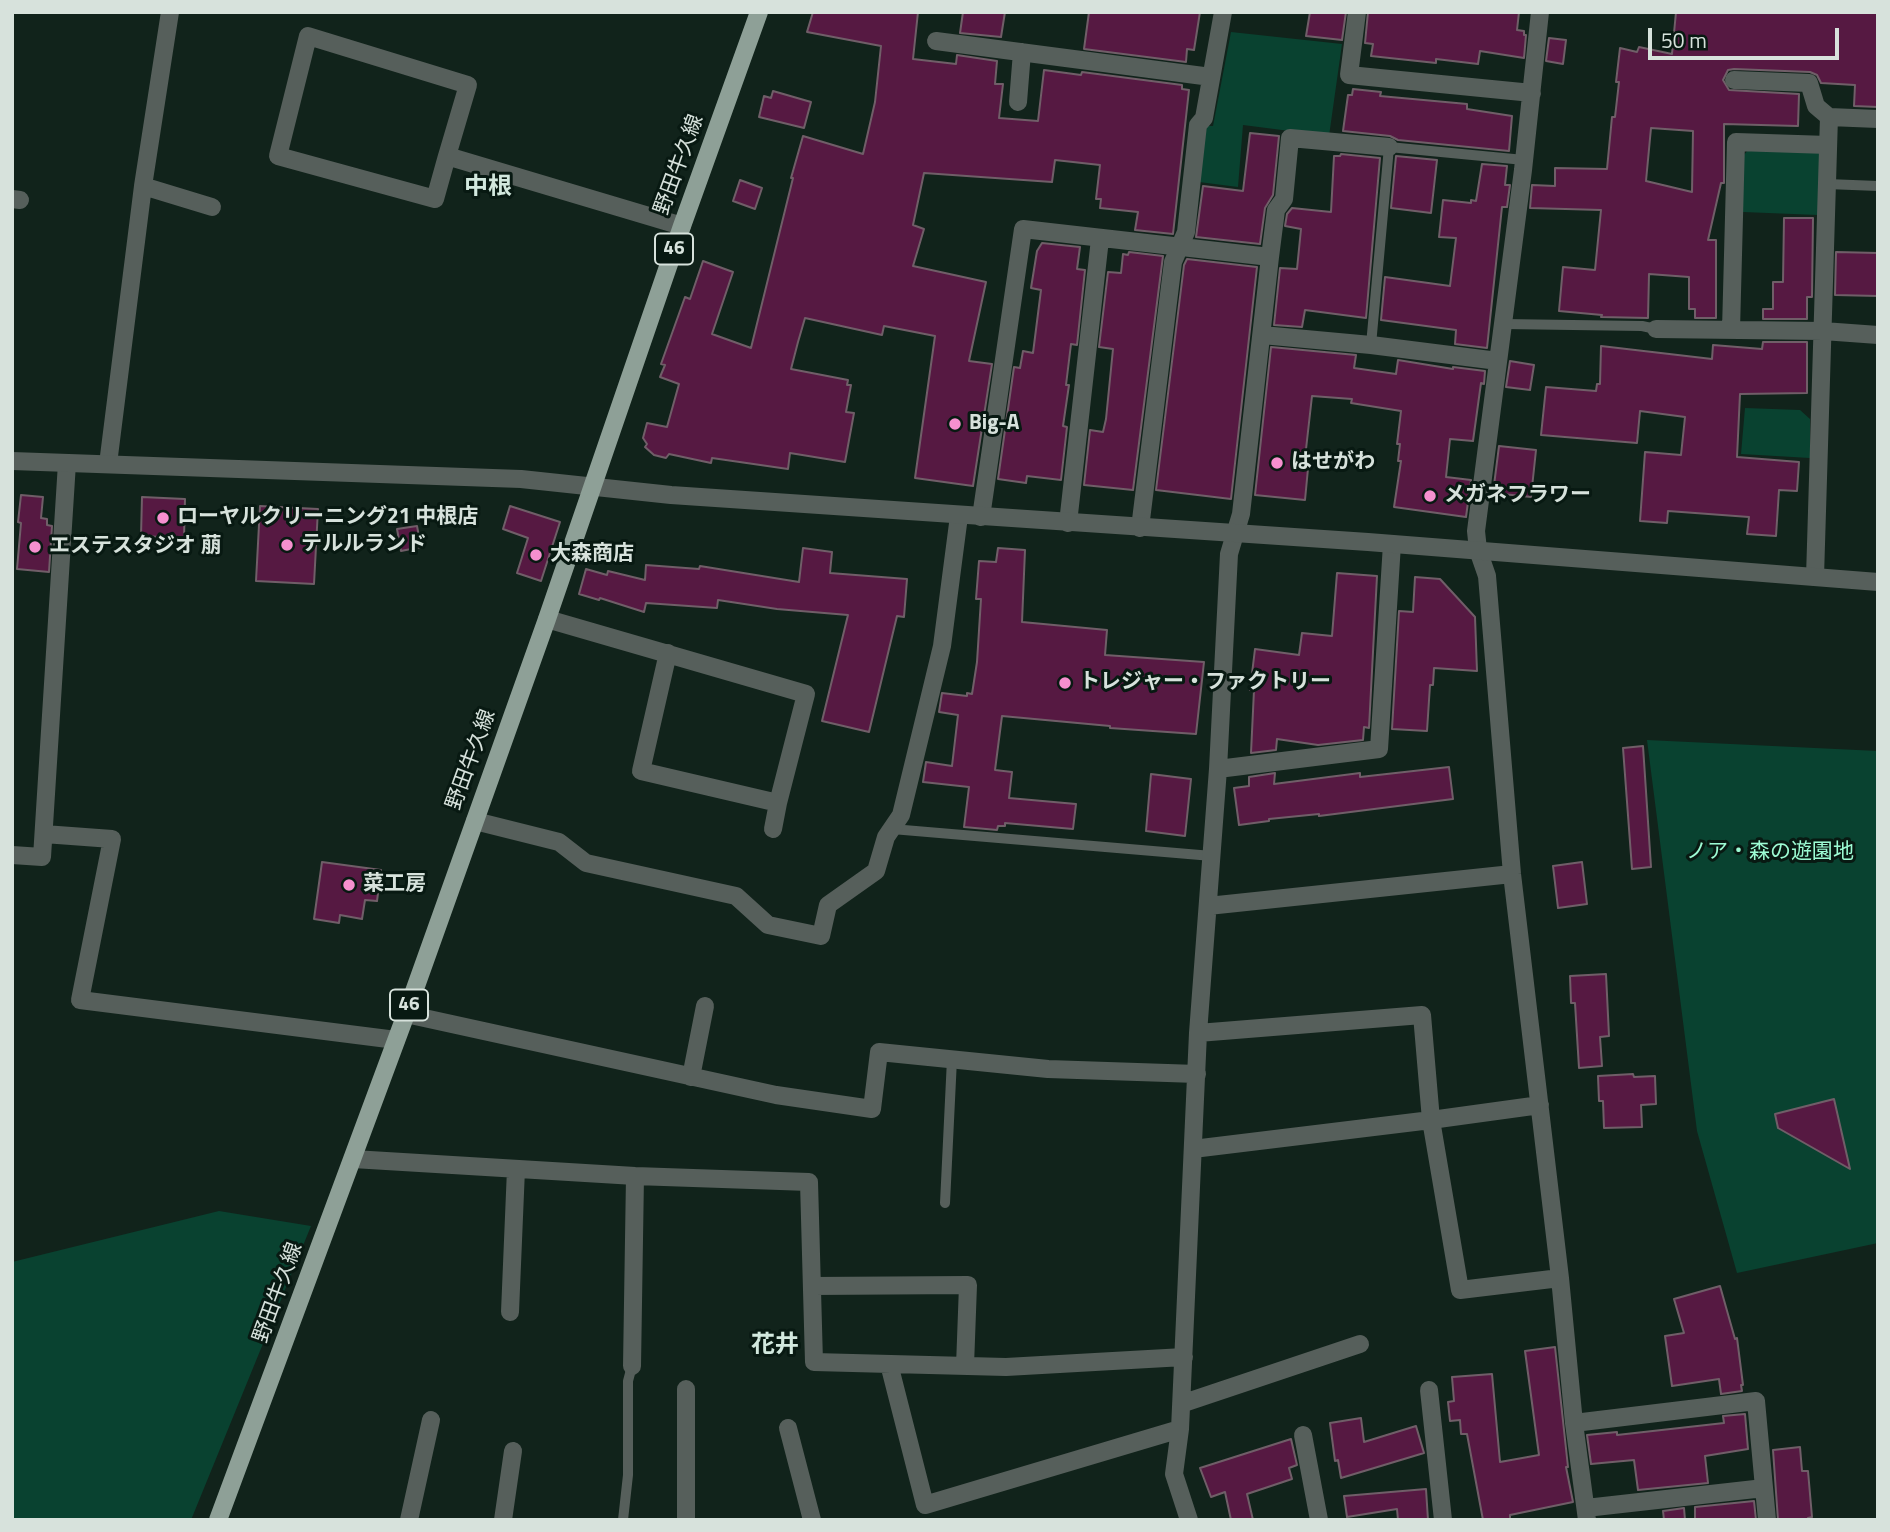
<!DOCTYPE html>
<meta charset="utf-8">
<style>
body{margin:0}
#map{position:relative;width:1890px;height:1532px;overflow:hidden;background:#11231b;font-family:"Titillium Web",sans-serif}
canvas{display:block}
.frame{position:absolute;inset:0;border:14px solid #d7e2dc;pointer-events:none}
.scale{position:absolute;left:1648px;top:28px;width:191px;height:32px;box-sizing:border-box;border:4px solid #d7e2dc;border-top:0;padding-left:9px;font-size:21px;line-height:24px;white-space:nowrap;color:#d7e2dc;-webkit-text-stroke:5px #081912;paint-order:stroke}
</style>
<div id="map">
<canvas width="1890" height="1532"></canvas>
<div class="frame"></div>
<div class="scale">50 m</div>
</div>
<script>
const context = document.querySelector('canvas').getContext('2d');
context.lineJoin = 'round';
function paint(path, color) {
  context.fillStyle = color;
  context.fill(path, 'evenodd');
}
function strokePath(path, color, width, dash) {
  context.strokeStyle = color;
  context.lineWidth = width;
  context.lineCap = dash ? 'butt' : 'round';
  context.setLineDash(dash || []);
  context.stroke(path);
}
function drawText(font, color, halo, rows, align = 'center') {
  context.font = font + ' "Titillium Web","Noto Sans JP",sans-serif';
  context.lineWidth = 6;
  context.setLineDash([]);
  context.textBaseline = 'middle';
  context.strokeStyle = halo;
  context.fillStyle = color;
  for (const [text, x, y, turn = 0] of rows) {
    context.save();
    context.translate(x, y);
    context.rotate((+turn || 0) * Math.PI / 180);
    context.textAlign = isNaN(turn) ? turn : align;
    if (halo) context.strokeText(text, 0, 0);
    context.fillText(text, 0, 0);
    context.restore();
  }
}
paint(new Path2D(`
 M1231,32L1342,44L1329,136L1243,125L1238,187L1199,182L1205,126H1213Z
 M1749,149L1821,152L1818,215L1743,212V156Z
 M1745,408L1800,410L1810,419V458L1741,454Z
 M1647,740L1878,751V1243L1737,1273L1697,1131Z
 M219,1211L311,1226L191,1520H12V1262Z`), '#094230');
const building = new Path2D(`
 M813,12H918L913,59L956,64L957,55L997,61L995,84H1003L999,118L1038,121L1044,70L1081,75L1082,72L1182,85V89L1189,90L1173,234L1135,230L1138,212L1100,208L1101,199H1096L1100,165L1055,160L1052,182L924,173L913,225L924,229L913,266L986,282L969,361L992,364L973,486L915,478L935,336L884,326L882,335L805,318L798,342L791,369L848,380L847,385H851L846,412L854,413L845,462L790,453L788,469L712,458L711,463L669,454L666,458L654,455L645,447L647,444L643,438L647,423L667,427L679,384L660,377L665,365L661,364L685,297L690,299L703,261L733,272L712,334L751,348L793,178H791L803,136L863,154L875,102L881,46L807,32Z
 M963,12H1005L1001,37L960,33Z
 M1089,12H1200L1194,50L1187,49L1186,62L1084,49Z
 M1310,12H1346L1342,40L1306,36Z
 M1368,12H1519L1517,30L1524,31V35H1526L1524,58L1480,51L1478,64L1436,59V63L1371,56L1373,44L1365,43Z
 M1676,12H1878V107L1854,106L1855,85L1821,83L1817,75L1810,72L1734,69L1728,70L1723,80L1729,90L1799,94L1798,126L1724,124V183H1721L1708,240H1716V318H1695V309H1689V277L1649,274L1648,318L1601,317L1602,315L1559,311L1563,267L1595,270L1601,210L1530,208L1532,185L1555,186V168L1607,169L1612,117H1615L1619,82H1616L1620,48L1637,52L1639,47L1672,54ZM1651,128L1693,131L1692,192L1646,181Z
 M1549,38L1566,40L1563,64L1546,61Z
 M1353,89L1381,92L1380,96L1467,104V109L1512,116L1509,151L1398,140L1390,136L1343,131L1348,95H1352Z
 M773,91L811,102L804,128L759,117L764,96L771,98Z
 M1250,133L1279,136L1273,195L1265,208L1260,244L1196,237L1203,186L1243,191Z
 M1341,154L1380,158L1366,318L1305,310L1302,327L1274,325L1280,268L1297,269L1301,229L1285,226L1287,214L1292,208L1331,212L1334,156H1340Z
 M1396,156L1437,160L1431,213L1391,208Z
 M1482,164L1507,166L1505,185H1510L1507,207H1502L1487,348L1455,344L1456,330L1381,320L1385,277L1450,286L1456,238L1439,237L1443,200L1471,203V200L1476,201Z
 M740,180L762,188L755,209L733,201Z
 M1784,218H1813L1812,297H1807V319H1763V309H1773V282H1783Z
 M1042,243L1080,247L1077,269L1085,270L1077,345L1071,344L1066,385H1069L1063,426L1067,427L1061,480L1027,476L1026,483L998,479L1014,367L1020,368L1023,351L1033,353L1041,290L1031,288L1037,251Z
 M1129,252L1163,256L1133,490L1084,485L1090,430L1103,432L1106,419L1113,349L1099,347L1108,272L1121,273L1123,254L1128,255Z
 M1836,252L1878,253V296L1835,295Z
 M1187,259L1257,267L1231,499L1156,490L1184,265Z
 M1763,342H1807V393L1740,394L1737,457L1799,462L1797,491L1779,490L1776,536L1747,534L1749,517L1668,511L1667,523L1640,521L1645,452L1681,455L1685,417L1640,411L1637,443L1541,435L1546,387L1596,391L1597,384H1600L1601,346L1712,359L1713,345L1762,349Z
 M1271,347L1356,355L1354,368L1396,374L1398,360L1453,369V367L1485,371L1484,384L1481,383L1473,441L1450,439L1446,477L1471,480L1466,517L1394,507L1401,461H1398L1400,444H1397L1401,411L1351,403L1352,399L1312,396L1305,458H1309L1305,500L1255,495Z
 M1510,361L1534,365L1530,390L1506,387Z
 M1499,446L1536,450L1531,497L1493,493Z
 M21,495L43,497L41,518L47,519V525L52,526L49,572L17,569L21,523L18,522Z
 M142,497L185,499L184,538L141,536Z
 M260,506L318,509L314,584L256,581Z
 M510,506L560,522L541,581L517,573L528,538L503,529Z
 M417,526L421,547L401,551L397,529Z
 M803,548L832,552L830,573L907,579L904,617L897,616L869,732L822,721L848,615L777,609L718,600L717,608L646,603L644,612L600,598L599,600L579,594L586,569L607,575L608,571L645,580L646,565L699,569L700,566L799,582Z
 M998,548L1025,550L1022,622L1107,630L1105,655L1204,662L1196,734L1110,728V726L1002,716L995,770L1012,772L1009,798L1076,804L1073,829L1005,823V826H998L997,830L964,827L969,787L923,782L926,762L952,766L958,715L939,712L941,699L942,693L967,696V693L972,694L977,662L981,599H976L979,561L996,562Z
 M1337,573L1377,576L1369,728L1364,727L1363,740L1318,745L1277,739L1276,750L1251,753L1254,690H1250L1255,649L1299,655L1302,633L1332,636Z
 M1415,577L1440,579L1475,617L1477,671L1434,668L1433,685H1430L1427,731L1392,729L1399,611L1413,612Z
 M1643,746L1651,867L1632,869L1623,748Z
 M1449,767L1453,799L1319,816V814L1269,819V821L1239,825L1234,788L1249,786V777L1275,773L1274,784L1360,773V777Z
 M1151,774L1191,779L1185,836L1146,831Z
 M322,862L381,870L377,901L365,900L362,919L340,915L339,923L314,919Z
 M1582,862L1587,904L1558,908L1553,866Z
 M1606,974L1609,1036L1600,1037L1602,1066L1579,1068L1575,1003H1571L1570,976Z
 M1633,1074L1634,1077L1655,1076L1656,1104L1641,1105L1642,1127L1604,1128L1603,1101H1599L1598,1076Z
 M1834,1099L1850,1169L1778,1128L1775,1114Z
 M1720,1286L1735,1339L1737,1338L1743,1385H1741L1742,1391L1721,1394L1719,1379L1672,1386L1665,1336L1684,1333L1674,1299Z
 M1555,1347L1568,1467H1566L1573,1502L1510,1515V1520H1483L1467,1434H1461L1460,1420L1450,1421L1448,1402L1454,1401L1452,1377L1492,1374L1500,1462L1539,1455L1525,1351Z
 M1745,1414L1748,1449L1705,1456L1708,1483L1638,1490L1634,1460L1591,1464L1587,1435L1617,1432V1435L1724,1423L1723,1416Z
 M1361,1418L1364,1442L1416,1426L1424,1453L1341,1478L1338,1460L1335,1461L1330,1423Z
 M1291,1439L1297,1465L1289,1468L1292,1479L1247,1494L1253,1520H1231L1225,1492L1211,1497L1200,1468Z
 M1800,1447L1802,1471H1808L1812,1517L1808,1518V1520H1778L1773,1450Z
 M1426,1489L1428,1520H1398L1397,1509L1347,1517L1344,1496Z
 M1754,1501L1756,1520H1695V1507Z
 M1684,1508L1685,1520H1664L1663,1511Z`);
paint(building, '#561942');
strokePath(building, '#705e68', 2);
strokePath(new Path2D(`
 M1827,184L1878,186
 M1503,324L1642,326L1656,329
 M1371,345L1389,147L1524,160
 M892,829L1212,856
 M945,1203L952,1059
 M623,1520L628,1475V1381L632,1366`), '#565f5b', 10);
strokePath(new Path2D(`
 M1357,12L1349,75L1532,93
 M1540,12L1523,170L1476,531L1478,550L1487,576L1512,874L1560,1278L1574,1423L1587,1520
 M936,41L1211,77
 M1734,80L1809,83L1816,106L1829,117
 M1018,102L1022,52
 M447,156L468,85L308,36L278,156L435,199L447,156L682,226
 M143,186L212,207
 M12,199L20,200
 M1270,257L1276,210L1284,199L1290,138L1389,147
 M1656,329L1823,331L1878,335
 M1731,330L1736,142L1828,145
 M1262,335L1371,345L1498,361
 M108,464L143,186L170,12
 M981,517L1023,229L1270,257L1241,514L1229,554L1218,769L1198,1033L1180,1429L1174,1474L1189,1520
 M1068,523L1100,239
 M1140,528L1173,262L1186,232L1198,125L1204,118L1223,12
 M1815,577L1829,117L1878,119
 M547,619L806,694L778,803L641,771L668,653
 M1218,769L1379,749L1392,544
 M475,821L559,842L586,863L736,896L768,925L821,936L828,905L876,871L886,837L901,815L942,646L959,516
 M773,829L778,803
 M44,834L112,839L80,1000L396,1040
 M12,855L42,857L67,463
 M1208,906L1512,874
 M406,1014L776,1095L872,1109L879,1052L1048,1069L1197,1074
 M1198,1033L1422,1015L1431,1120L1460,1290L1560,1278
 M691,1077L705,1006
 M1193,1149L1431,1120L1540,1105
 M353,1159L635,1176L809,1182L814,1362L1006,1367L1184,1357
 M812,1286L968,1285L965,1366
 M510,1312L516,1169
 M889,1364L925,1505L1180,1429
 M632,1366L635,1176
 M1429,1390L1443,1520
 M1181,1404L1360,1344
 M1574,1423L1756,1401L1767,1520
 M788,1428L812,1520
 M1303,1435L1319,1520
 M1586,1508L1764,1488
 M409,1520L431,1420
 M503,1520L513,1451
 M686,1520V1389`), '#565f5b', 18);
strokePath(new Path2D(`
 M12,461L521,479L671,495L1368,542L1878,582`), '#565f5b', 18);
strokePath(new Path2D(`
 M218,1520L406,1014L547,619L682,226L759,12`), '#8ea097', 18);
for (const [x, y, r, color] of [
 [955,424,7,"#f690cf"],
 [1277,463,7,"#f690cf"],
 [1430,496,7,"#f690cf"],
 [163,518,7,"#f690cf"],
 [287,545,7,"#f690cf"],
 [35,547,7,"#f690cf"],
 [536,555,7,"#f690cf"],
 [1065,683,7,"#f690cf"],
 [349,885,7,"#f690cf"]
]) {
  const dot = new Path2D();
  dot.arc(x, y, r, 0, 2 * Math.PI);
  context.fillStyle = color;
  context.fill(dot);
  strokePath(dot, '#081912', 2.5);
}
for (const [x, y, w] of [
 [674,249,38],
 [409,1005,38]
]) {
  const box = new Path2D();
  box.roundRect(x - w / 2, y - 15.5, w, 31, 5);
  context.fillStyle = '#081912';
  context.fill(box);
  strokePath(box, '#d7e2dc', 2);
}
drawText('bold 19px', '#d7e2dc', null, [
 ["46",674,249],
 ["46",409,1005]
]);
drawText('21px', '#d7e2dc', '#081912', [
 ["野田牛久線",680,165,-70],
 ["野田牛久線",472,760,-70],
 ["野田牛久線",279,1293,-70]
]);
drawText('bold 21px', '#d7e2dc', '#081912', [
 ["Big-A",969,424],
 ["はせがわ",1291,463],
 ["メガネフラワー",1444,496],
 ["ローヤルクリーニング21 中根店",177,518],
 ["テルルランド",301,545],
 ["エステスタジオ 萠",49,547],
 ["大森商店",550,555],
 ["トレジャー・ファクトリー",1079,683],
 ["菜工房",363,885]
], 'left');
drawText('21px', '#9dfcd4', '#081912', [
 ["ノア・森の遊園地",1770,853]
]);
drawText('bold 24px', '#d2e8de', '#081912', [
 ["中根",488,188],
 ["花井",775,1346]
]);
</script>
